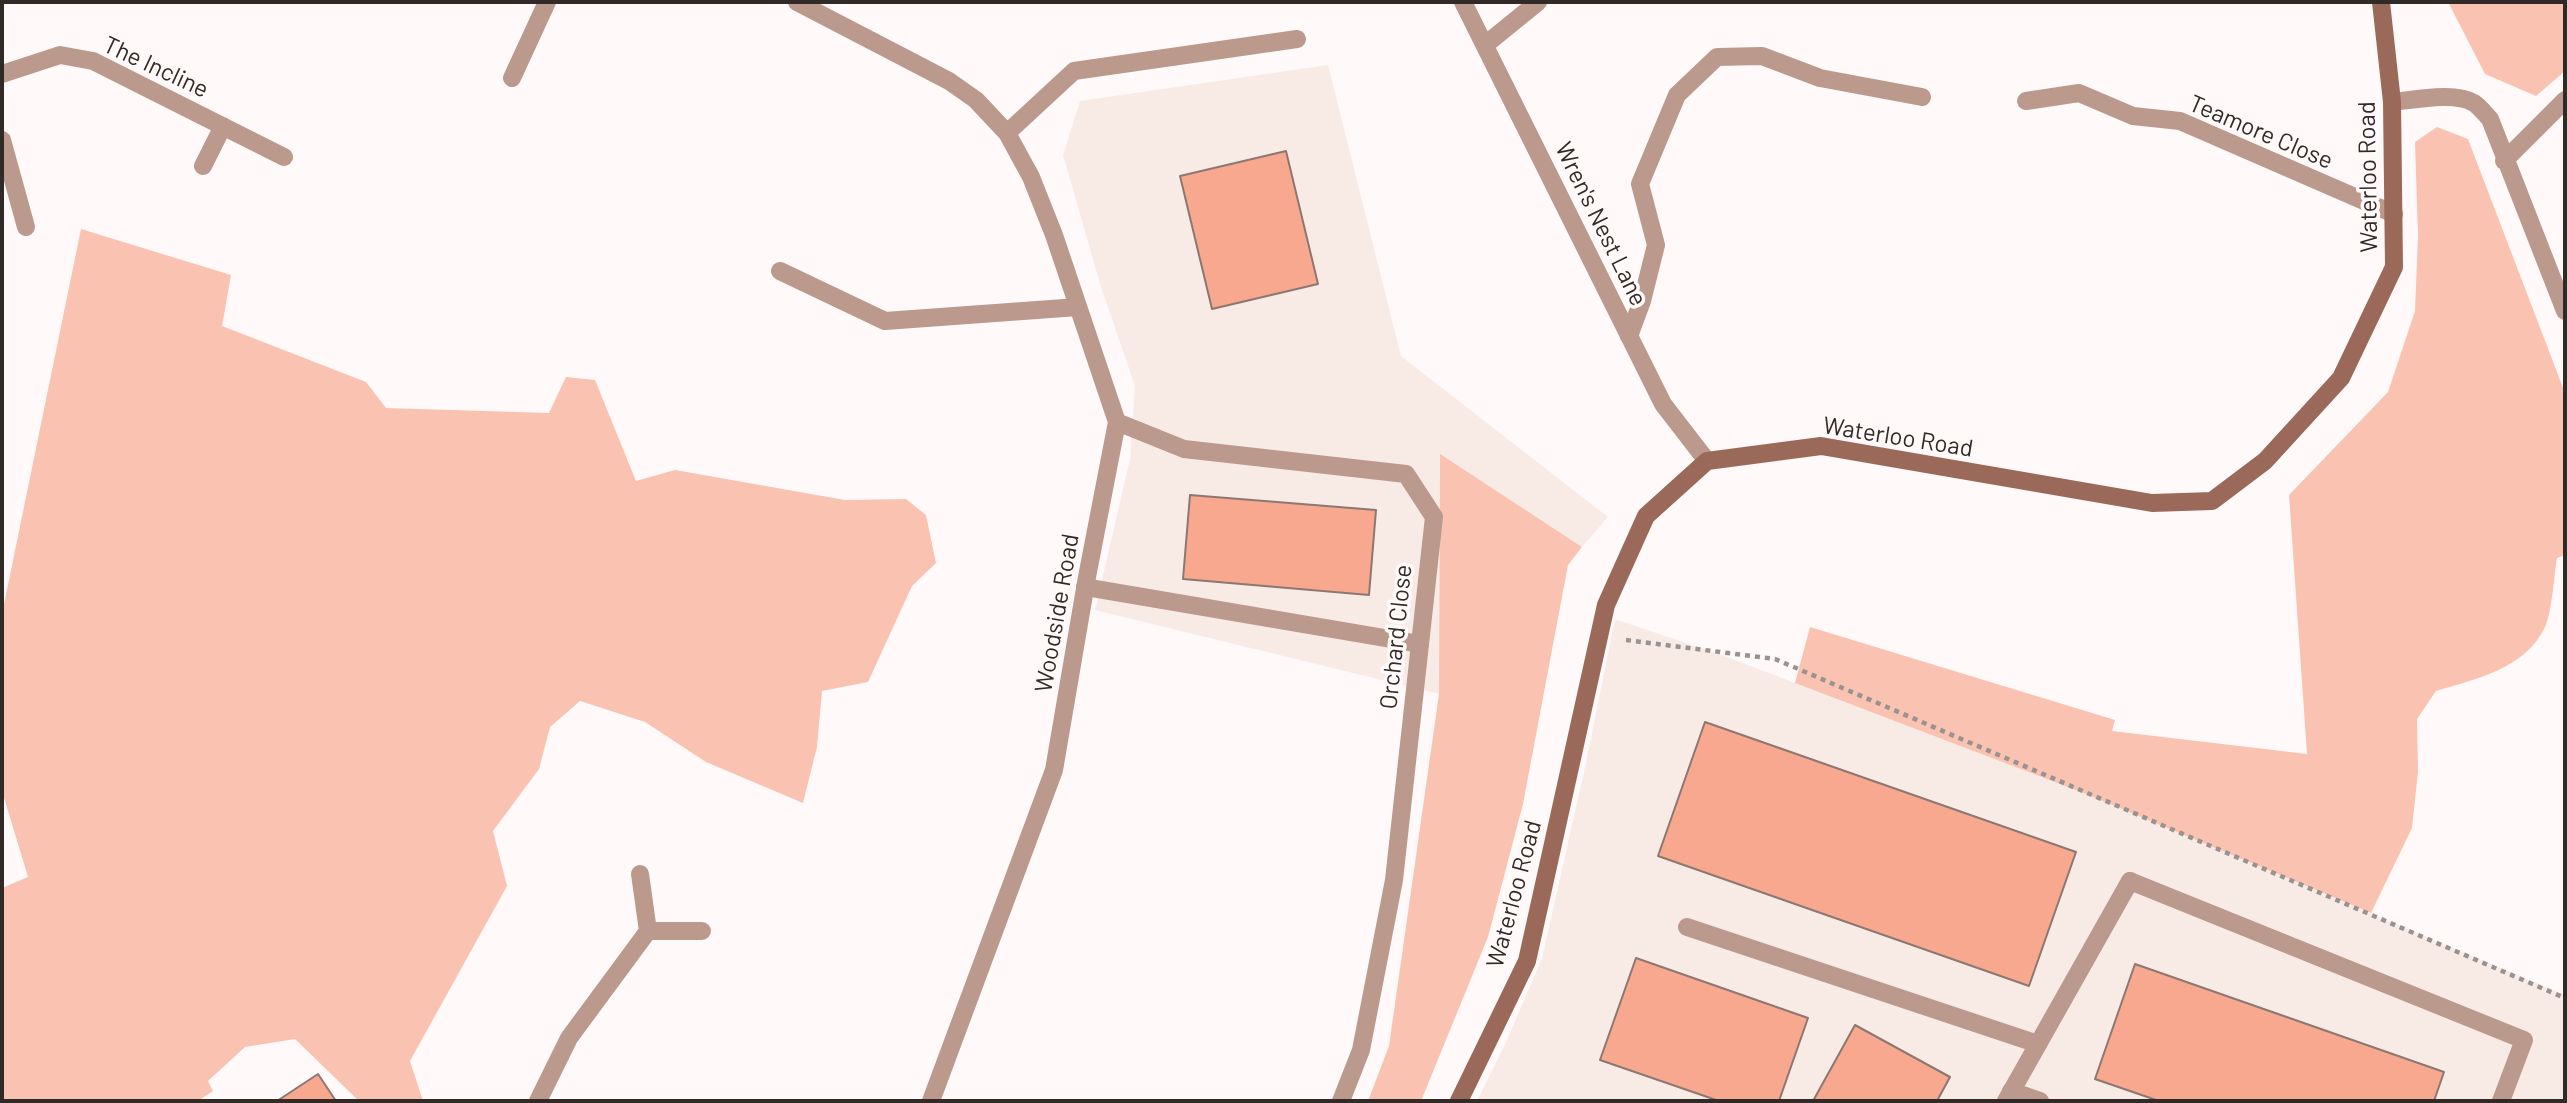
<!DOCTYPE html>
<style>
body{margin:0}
#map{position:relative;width:2567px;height:1103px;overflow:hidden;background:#fffaf9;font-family:Barlow,sans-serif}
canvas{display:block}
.frame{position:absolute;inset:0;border:4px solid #322a27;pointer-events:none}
</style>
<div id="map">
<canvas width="2567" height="1103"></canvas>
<div class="frame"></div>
</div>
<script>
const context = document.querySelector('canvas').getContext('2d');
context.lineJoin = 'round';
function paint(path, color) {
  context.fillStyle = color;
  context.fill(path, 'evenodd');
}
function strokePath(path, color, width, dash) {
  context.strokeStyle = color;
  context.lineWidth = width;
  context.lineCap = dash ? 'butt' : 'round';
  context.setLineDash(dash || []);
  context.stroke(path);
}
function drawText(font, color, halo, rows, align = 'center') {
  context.font = font + ' Barlow,sans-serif';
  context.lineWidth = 7;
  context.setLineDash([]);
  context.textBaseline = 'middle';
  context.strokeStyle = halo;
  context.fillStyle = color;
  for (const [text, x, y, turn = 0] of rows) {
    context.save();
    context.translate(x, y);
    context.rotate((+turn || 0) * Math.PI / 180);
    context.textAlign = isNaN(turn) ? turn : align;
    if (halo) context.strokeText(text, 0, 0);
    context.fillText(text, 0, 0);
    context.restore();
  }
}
paint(new Path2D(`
 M1328,65L1401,356L1608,517L1582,547L1440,455L1439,694L1095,610L1130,459L1135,386L1101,287L1063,155L1080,101Z
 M1615,619L1727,657L2081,792L2565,995V1101H1477L1506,1042L1542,958L1585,767Z`), '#f8ebe6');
paint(new Path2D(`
 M2448,2H2565V71L2536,96L2485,74Z
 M2437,127L2468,139L2565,393V555L2557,558C2554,576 2552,612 2545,627C2525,669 2476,679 2436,691L2417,719L2418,772L2412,828L2371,913L2081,792L1795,683L1810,627L2115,720L2112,731L2307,754L2289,495L2388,392L2415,311L2418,236L2415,142Z
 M81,229L231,275L222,326L366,382L386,408L549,413L566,377L595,380L636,481L675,470L845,500L906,499L926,515L936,563L912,586L868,682L822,691L817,747L803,803L706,762L645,722L580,701L550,727L539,769L493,831L507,886L410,1061L423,1101H359L295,1039L245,1047L208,1081L213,1091L198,1101H2V888L28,877L2,791V614Z
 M1440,454L1582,547L1568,565L1523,804L1488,937L1421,1101H1368L1389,1046L1439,694Z`), '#fac2b0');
const building = new Path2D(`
 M1286,151L1318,284L1212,309L1180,176Z
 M1190,495L1376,510L1369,595L1183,579Z
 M1705,722L2076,852L2029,986L1658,856Z
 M1636,958L1808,1018L1779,1101H1719L1600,1060Z
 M2135,964L2444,1072L2434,1101H2159L2095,1079Z
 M1855,1025L1950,1077L1937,1101H1813Z
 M318,1074L336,1101H277Z`);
paint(building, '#f7a88e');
strokePath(building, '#8c7771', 2);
strokePath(new Path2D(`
 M1626,640L1775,659L2565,998`), '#999290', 4.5, [5, 5]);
strokePath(new Path2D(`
 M1485,45L1538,2
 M512,78L547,2
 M1629,336L1642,301L1656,245L1640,184L1677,95L1717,57L1762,56L1820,78L1922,97
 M1085,587L1420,644
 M2130,881L2524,1040L2501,1101
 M1687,927L2038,1044
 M2011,1091L2040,1101`), '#bc998d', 18);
strokePath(new Path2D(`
 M797,2L949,81L976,100L1007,133L1031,177L1054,235L1117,422L1087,577L1054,770L931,1101
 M1463,2L1663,404L1707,461
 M2,74L60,55L93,61L284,157
 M2026,101L2079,93L2133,116L2180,121L2394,214
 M2392,102C2413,100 2456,91 2474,103C2480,107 2485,114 2490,119L2565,311
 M1007,133L1074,71L1297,39
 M2,140L26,227
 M2504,161L2565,100
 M203,166L223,126
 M780,271L885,321L1078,307
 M1117,422L1184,449L1406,474L1434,517L1394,880L1361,1050L1341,1101
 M640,874L648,931
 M538,1101L569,1038L648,931H702
 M2006,1101L2130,881`), '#bc998d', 18);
strokePath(new Path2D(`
 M1459,1101L1527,961L1606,605L1646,516L1707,461L1821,446L2152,503L2212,501L2265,461L2341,378L2394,267L2392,102L2381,2`), '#9b6959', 18);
drawText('24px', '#322a27', '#fffaf9', [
 ["The Incline",156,67,25],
 ["Teamore Close",2261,132,23],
 ["Waterloo Road",2368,177,-91],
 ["Wren's Nest Lane",1601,224,64],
 ["Waterloo Road",1898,437,9],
 ["Woodside Road",1057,613,-80],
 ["Orchard Close",1396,637,-84],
 ["Waterloo Road",1514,894,-75]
]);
</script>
